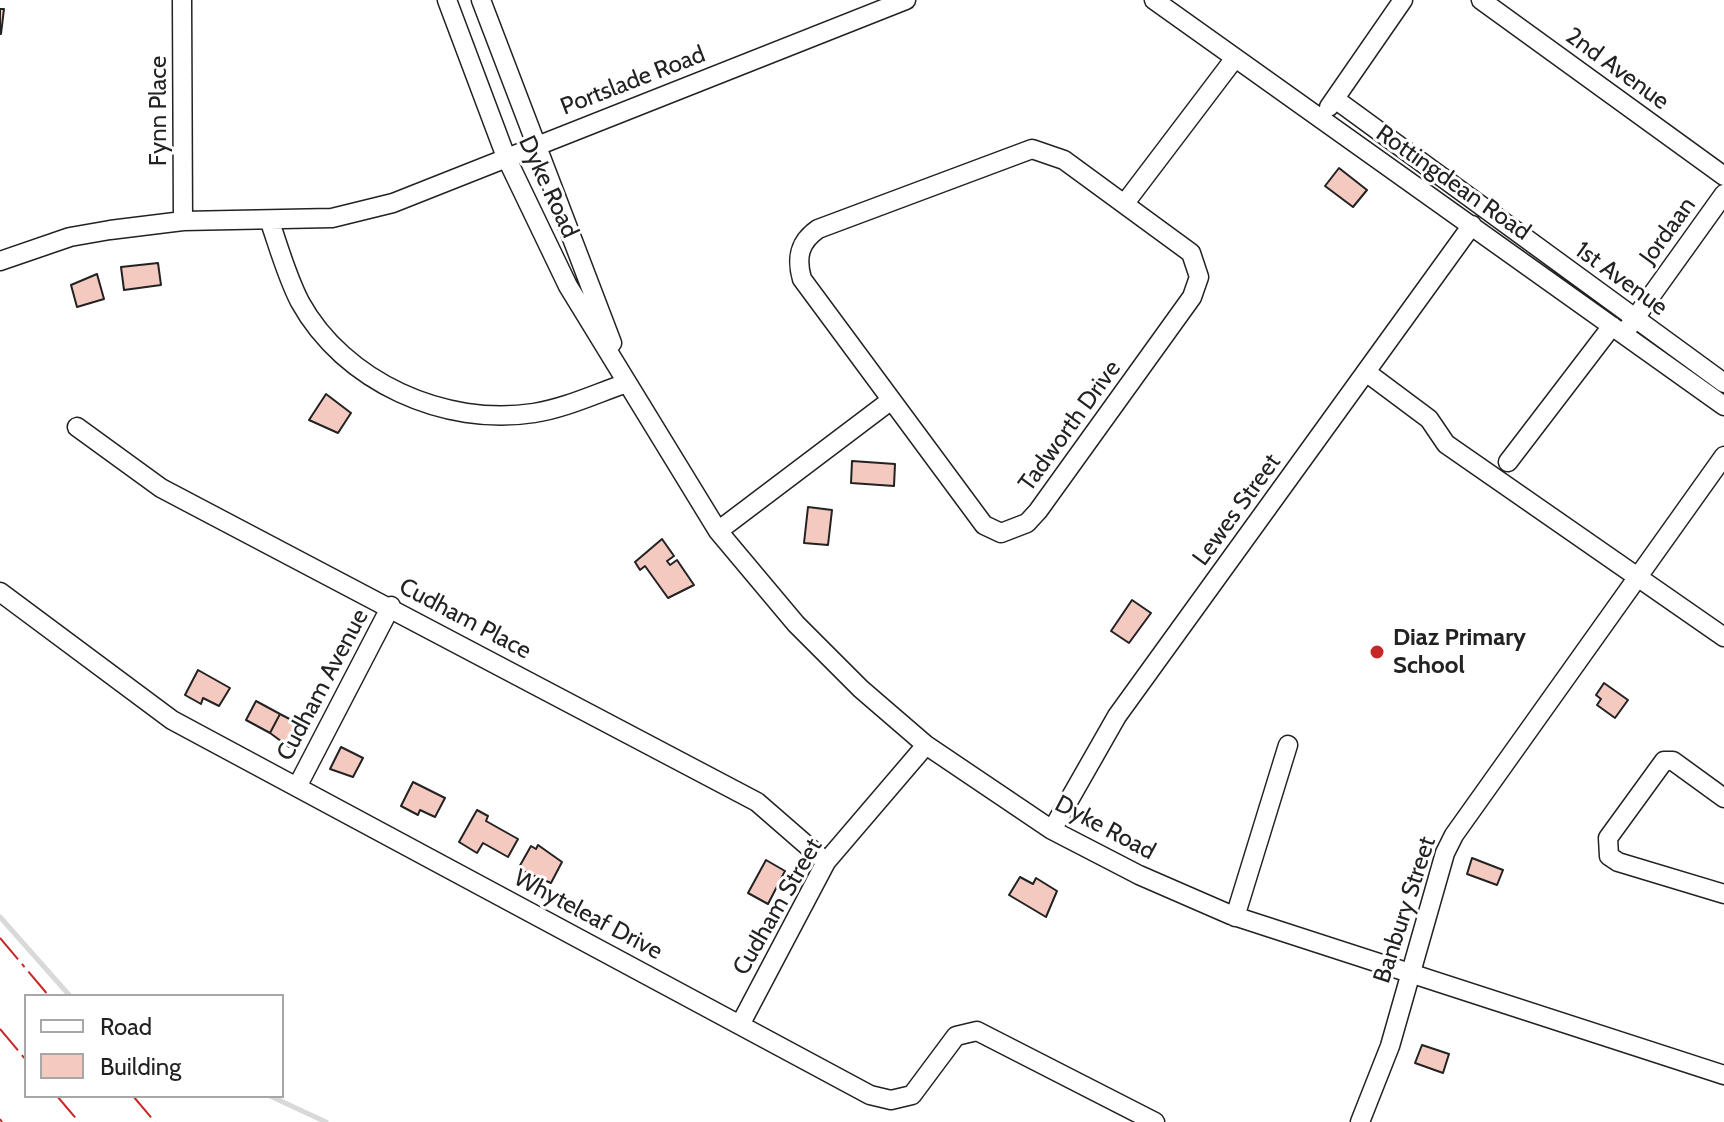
<!DOCTYPE html>
<style>
body{margin:0}
#map{position:relative;width:1724px;height:1122px;overflow:hidden;background:#fff;font-family:Cabin,sans-serif}
canvas{display:block}
.legend{position:absolute;left:24px;top:994px;width:260px;height:104px;box-sizing:border-box;background:#fff;border:2px solid #a7a7a7;margin:0;padding:10px 14px;list-style:none;font-size:24px;color:#222}
.legend li{display:flex;align-items:center;gap:16px;height:40px}
.legend b{width:40px;border:2px solid #a7a7a7}
</style>
<div id="map">
<canvas width="1724" height="1122"></canvas>
<ul class="legend">
<li><b style="height:10px;background:#fff"></b>Road</li>
<li><b style="height:22px;background:#f3c9c0"></b>Building</li>
</ul>
</div>
<script>
const context = document.querySelector('canvas').getContext('2d');
context.lineJoin = 'round';
function strokePath(path, color, width, dash) {
  context.strokeStyle = color;
  context.lineWidth = width;
  context.lineCap = dash ? 'butt' : 'round';
  context.setLineDash(dash || []);
  context.stroke(path);
}
function paint(path, color) {
  context.fillStyle = color;
  context.fill(path, 'evenodd');
}
function drawText(font, color, halo, rows, align = 'center') {
  context.font = font + ' Cabin,sans-serif';
  context.lineWidth = 6;
  context.setLineDash([]);
  context.textBaseline = 'middle';
  context.strokeStyle = halo;
  context.fillStyle = color;
  for (const [text, x, y, turn = 0] of rows) {
    context.save();
    context.translate(x, y);
    context.rotate((+turn || 0) * Math.PI / 180);
    context.textAlign = isNaN(turn) ? turn : align;
    if (halo) context.strokeText(text, 0, 0);
    context.fillText(text, 0, 0);
    context.restore();
  }
}
strokePath(new Path2D(`
 M0,917L70,996
 M270,1096L326,1122`), '#d9d9d9', 5);
const building = new Path2D(`
 M0,9H4L1,34H0Z
 M1339,168L1367,190L1353,207L1325,186Z
 M158,263L161,285L124,290L121,267Z
 M97,274L104,299L77,307L71,285Z
 M326,394L351,413L338,433L309,420Z
 M852,461L895,464L894,486L851,483Z
 M808,507L832,510L828,545L804,543Z
 M662,539L674,556L667,561L670,565L677,560L694,585L668,598L645,566L640,570L635,562Z
 M1132,600L1151,613L1129,643L1111,631Z
 M198,670L230,688L219,706L203,698L201,704L185,695Z
 M1604,683L1628,700L1615,718L1597,705L1601,699L1596,695Z
 M256,701L280,714L270,733L246,720Z
 M280,714L301,725L289,747L270,733Z
 M341,747L363,758L353,777L330,769Z
 M413,782L445,798L435,817L420,810L418,815L401,806Z
 M477,810L488,816L486,821L518,839L508,857L483,843L477,853L459,842Z
 M538,845L562,862L551,883L518,869L531,846L536,849Z
 M1472,858L1503,870L1497,885L1467,874Z
 M766,860L785,871L768,904L748,893Z
 M1020,877L1033,884L1036,878L1057,891L1046,917L1009,895Z
 M1422,1045L1449,1054L1443,1073L1415,1063Z`);
paint(building, '#f3c9c0');
strokePath(building, '#222', 2);
const minor = new Path2D(`
 M182,0L183,221
 M447,0L506,157L568,286L718,531L796,624L861,689L926,745L1052,830L1139,875L1231,915L1724,1075
 M481,0L612,343
 M1154,0L1724,406
 M1481,0L1724,176
 M1335,99L1724,383
 M1329,107L1403,0
 M1032,149L1064,160L1191,253L1199,277L1192,297L1038,511L1027,523L1001,533L984,525L802,279C796,258 799,242 818,229Z
 M1125,203L1235,58
 M270,222C279,248 287,277 300,302C344,382 445,427 534,413C566,408 597,393 627,383
 M0,261L70,237L110,230L183,221L332,218L393,203L906,0
 M1628,328L1724,194
 M1366,372L1429,419L1446,444L1724,637
 M77,427L161,488L757,802L826,862
 M1508,462L1612,326
 M718,531L890,401
 M0,592L172,720L870,1095L891,1100L912,1095L956,1036L977,1031L1155,1122
 M297,787L391,606
 M1724,798L1673,761H1664L1608,838L1609,856L1618,862L1724,894
 M1052,830L1117,716L1472,225
 M1235,917L1288,745
 M741,1023L826,862L926,745
 M1360,1122L1390,1046L1445,853L1454,835L1724,456`);
strokePath(minor, '#222', 21);
strokePath(minor, '#fff', 18);
strokePath(new Path2D(`
 M0,938L49,996
 M0,1029L26,1060
 M57,1096L79,1122
 M133,1096L155,1122
 M0,1119L2,1122`), '#c62828', 2, [28, 6, 4, 6]);
for (const [x, y, r, color] of [
 [1377,652,8,"#c62828"]
]) {
  const dot = new Path2D();
  dot.arc(x, y, r, 0, 2 * Math.PI);
  context.fillStyle = color;
  context.fill(dot);
  strokePath(dot, '#fff', 3);
}
drawText('24px', '#222', '#fff', [
 ["2nd Avenue",1617,69,36],
 ["Portslade Road",633,81,-21],
 ["Fynn Place",159,111,-90],
 ["Rottingdean Road",1453,183,35],
 ["Dyke Road",548,187,65],
 ["Jordaan",1668,231,-54],
 ["1st Avenue",1621,279,36],
 ["Tadworth Drive",1070,426,-54],
 ["Lewes Street",1237,510,-54],
 ["Cudham Place",465,619,28],
 ["Cudham Avenue",323,685,-62],
 ["Dyke Road",1105,828,28],
 ["Cudham Street",778,907,-60],
 ["Banbury Street",1405,910,-72],
 ["Whyteleaf Drive",588,915,28]
]);
drawText('bold 24px', '#222', '#fff', [
 ["Diaz Primary",1393,638],
 ["School",1393,666]
], 'left');
</script>
